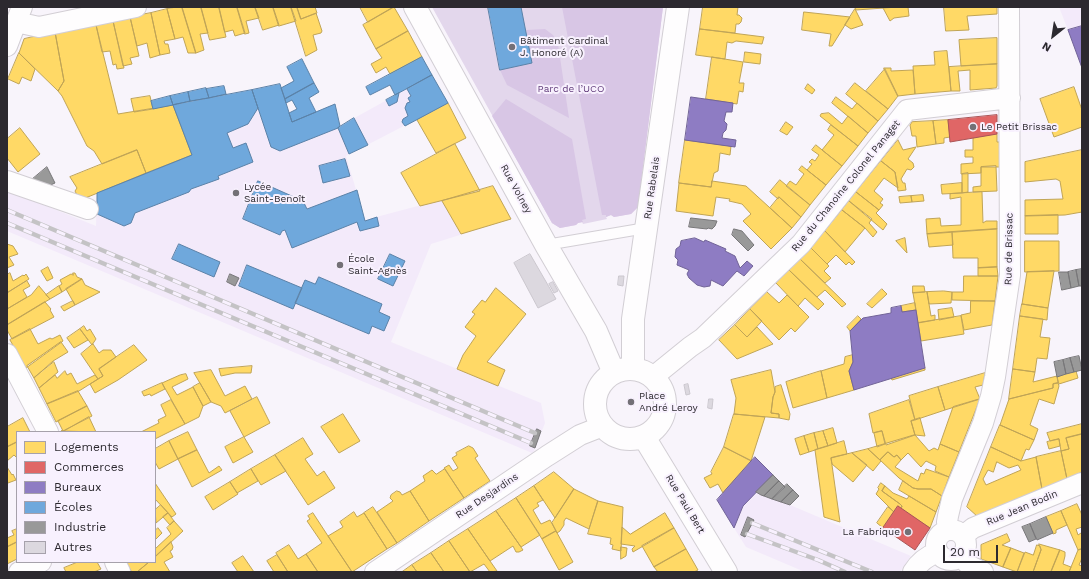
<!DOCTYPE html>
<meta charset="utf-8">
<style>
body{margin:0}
#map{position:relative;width:1089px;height:579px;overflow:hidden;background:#f8f4fb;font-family:"Work Sans",sans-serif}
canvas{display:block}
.frame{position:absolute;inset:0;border:8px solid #2c292f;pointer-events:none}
.legend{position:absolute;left:16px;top:431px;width:140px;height:132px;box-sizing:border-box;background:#f8f1fe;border:1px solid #a6a1ab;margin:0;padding:5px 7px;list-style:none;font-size:12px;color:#2c292f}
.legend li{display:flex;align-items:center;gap:8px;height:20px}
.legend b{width:20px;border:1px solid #a6a1ab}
.north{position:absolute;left:1033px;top:16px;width:40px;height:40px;-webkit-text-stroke:3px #f8f1fe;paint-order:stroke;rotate:210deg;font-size:11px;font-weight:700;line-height:16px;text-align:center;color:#2c292f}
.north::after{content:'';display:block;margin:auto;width:14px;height:18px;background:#2c292f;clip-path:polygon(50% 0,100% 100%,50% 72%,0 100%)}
.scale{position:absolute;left:943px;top:545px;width:55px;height:18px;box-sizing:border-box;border:2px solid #2c292f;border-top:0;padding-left:5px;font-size:12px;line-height:14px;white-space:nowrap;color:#2c292f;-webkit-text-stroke:3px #f8f1fe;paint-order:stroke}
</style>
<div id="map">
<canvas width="1089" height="579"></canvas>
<div class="frame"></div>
<ul class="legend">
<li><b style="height:11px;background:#ffd966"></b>Logements</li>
<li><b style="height:11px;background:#e06666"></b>Commerces</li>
<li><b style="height:11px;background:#8e7cc3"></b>Bureaux</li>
<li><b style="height:11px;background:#6fa8dc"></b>Écoles</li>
<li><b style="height:11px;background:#999"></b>Industrie</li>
<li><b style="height:11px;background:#dcd8df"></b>Autres</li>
</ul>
<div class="north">N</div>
<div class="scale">20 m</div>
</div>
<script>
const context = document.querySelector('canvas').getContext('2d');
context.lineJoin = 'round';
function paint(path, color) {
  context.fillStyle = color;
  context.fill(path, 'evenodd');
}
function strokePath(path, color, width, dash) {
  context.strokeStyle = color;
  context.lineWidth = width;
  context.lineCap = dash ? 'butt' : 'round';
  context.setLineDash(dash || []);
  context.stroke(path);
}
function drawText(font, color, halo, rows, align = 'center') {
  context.font = font + ' "Work Sans",sans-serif';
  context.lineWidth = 4;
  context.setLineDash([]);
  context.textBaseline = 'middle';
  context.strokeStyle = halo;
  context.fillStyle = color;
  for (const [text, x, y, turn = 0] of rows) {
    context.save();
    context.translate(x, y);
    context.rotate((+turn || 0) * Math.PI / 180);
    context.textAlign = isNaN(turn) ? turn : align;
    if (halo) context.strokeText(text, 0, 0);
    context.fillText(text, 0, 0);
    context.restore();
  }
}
paint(new Path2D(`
 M1059,7H1082V68L1068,30Z
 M432,75L448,103L346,156L365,220L493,186L511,219L431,244L391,342L541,403L545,423L534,451L532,453L7,231V190L96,226L97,193L192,155L173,105L280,84L292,121L335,104L340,126Z
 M756,492L761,495L790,505L911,556L900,572H805L746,547L734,528L743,506Z`), '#f3eafa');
paint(new Path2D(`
 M432,7H663L638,207L631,214L614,217L611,215L606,217L607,219L583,224L582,222L578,223L576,225L560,228L552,223Z`), '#e3d7ec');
paint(new Path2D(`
 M562,7H663L638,207L631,214L614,217L611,215L606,217V215H602Z
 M545,29L553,35L558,44L569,118L507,85L500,70L532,63L526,30Z
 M506,99L572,139L586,219L582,220L583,222L578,223L576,225L560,228L552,223L492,116Z`), '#d8c6e5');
const homes = new Path2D(`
 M177,7H182L196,53H188L183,37L175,39L167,9Z
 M182,7H201L208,33L200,34L204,50L196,53Z
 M201,7H219L226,37L210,40Z
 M219,7H237L245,33L235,36L233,30L225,32Z
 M237,7H255L259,18L246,21L249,33L245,34Z
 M255,7H273L279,25L263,30Z
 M273,7H291L296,21L279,26Z
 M291,7H297L301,19L316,13L322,31L321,33L313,35L317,50L306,56Z
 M297,7H315L317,13L301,19Z
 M360,7H394L368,22Z
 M394,7L408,31L376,49L363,25Z
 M703,7H738L737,15H739L742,18L741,22L739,24H736L735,33L700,29Z
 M856,7H898L856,10Z
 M908,7L909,16L894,18L890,21L883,8Z
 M944,7H997V14L967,16L969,30L946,31Z
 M167,9L175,39L164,41L165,44H168L170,53L160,55L151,13Z
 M855,9L863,25L851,29L845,25Z
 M804,12L841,16L850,17L832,46H829L831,34L802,30Z
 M151,13L160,55L150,58L147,43L137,46L130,17Z
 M130,17L139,56L130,58L132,64L123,66L113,21Z
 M113,21L124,68L117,69L116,64L113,65L110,51L102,52L96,25Z
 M96,25L118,114L173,105L192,155L146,173L137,150L102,164L94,151L87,146L62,96L58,91L64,81L55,32Z
 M700,29L764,37L762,44L736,41L732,43L727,42L725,59L696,55Z
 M408,31L422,57L390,74L386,67L376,73L371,64L382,58L376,49Z
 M55,32L64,81L58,91L19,53L24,39Z
 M997,38V64L961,66L959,40Z
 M947,51L951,91L915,94L913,66L935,65L934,52Z
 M745,52L761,54L760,64L744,62Z
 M19,53L35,69L31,81L22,77L19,84L8,79Z
 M712,57L743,62L739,83H744L743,92L739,91L737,104L706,99Z
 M997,64V86L996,88L970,90V70L958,71L960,91H951L949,67Z
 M884,68H891V71L913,70L915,94L898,96Z
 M885,69L898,96L888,109L866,91Z
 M855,83L888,109L878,121L846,94Z
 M808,84L815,90L812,94L805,89Z
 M1074,87L1082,110V127L1054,137L1040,99Z
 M150,96L153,109L134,112L131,99Z
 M836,97L852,109L857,103L878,121L868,133L832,103Z
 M448,103L466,138L436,153L417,120Z
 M829,113L842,124L848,116L868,133L858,146L820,116L821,114Z
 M948,120L950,137L944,138V143L936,144L933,121Z
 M933,121L936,144L917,147L916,136H912L910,125L912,122Z
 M786,122L793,127L787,135L780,131Z
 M831,125L858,146L842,166L822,150L834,135L828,130Z
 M20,128L40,154L18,172L7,158V139Z
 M997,134V142H1000L1002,167H981V173L961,174V164L973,163V157H965V150H973V138Z
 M685,140L731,146L730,155L720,153L718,171L714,173L711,187L679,183Z
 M898,140L903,150L916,147L908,159L913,163L914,167L911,170L907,169L901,179L903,183H905L906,190L898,191L895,172L881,161Z
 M455,144L480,191L420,206L401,173Z
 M816,145L842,166L826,185L807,170L812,164L809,162L812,159L815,161L819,155L812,150Z
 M137,150L146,173L83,199L78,197L75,191L77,188L70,177Z
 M1082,150V212L1065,215L1025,216V200L1063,199L1060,181L1056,179L1025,182V162Z
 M881,161L895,172L898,188L884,178L874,191L883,199L880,203L883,205L879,210L856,192Z
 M802,166L826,185L810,205L786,186L790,181L796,185L804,174L799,170Z
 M996,166L997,191L973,192V187L981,186V167Z
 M968,173V192L962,193V174Z
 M780,180L810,205L801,217L779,197L778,199L770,192Z
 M712,181L746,186L792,228L771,249L743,221L751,214L742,204L729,201L730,199L716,197L713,216L676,211L679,183L711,187Z
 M962,183V193L942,194L941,185Z
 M493,186L511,219L461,234L442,201Z
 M856,192L879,210L876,213L887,224L883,230L849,201Z
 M982,192L983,223L986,221H997V229L927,234L926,219L940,218L941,226L961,225V197L950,199V194Z
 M923,195L924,201L912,202L911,196Z
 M911,196L912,202L900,203L899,197Z
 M779,197L801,217L792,228L770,208Z
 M849,201L872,219L869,223L877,232L873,237L865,228L842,210Z
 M842,210L865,228L845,252L825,231Z
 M1058,215V234H1025V216Z
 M997,229V267L978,268V258H953L952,232Z
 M825,231L855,262L852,265L849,262L846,265L836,255L827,264L811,248Z
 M952,232L953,245L929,247L927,234Z
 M905,238L907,253L896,241Z
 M1025,241H1059V271L1025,272Z
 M7,244L13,246L18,254L9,257L14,265L7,268Z
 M811,248L829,266L824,271L831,278L825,283L800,259Z
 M800,259L846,304L842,307L825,290L817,297L789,270Z
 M48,267L53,278L47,281L41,271Z
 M997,267L998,276H978V268Z
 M789,270L824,304L818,310L805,298L798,306L776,283Z
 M1054,271L1048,308L1022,304L1027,272Z
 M10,273L13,281L23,275L24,276L26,274L29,279L7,293V275Z
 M73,273H75L77,277L82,279L62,292L59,286L62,284L60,280L71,274L73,275Z
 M964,276H998L995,301L952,300V292H963Z
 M82,279L85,285L100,292L75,305L66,289Z
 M27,281L30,286L23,290L27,297L7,309V293Z
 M39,286L50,299L7,325V309L31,295Z
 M59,286L62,292L50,299L46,295Z
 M913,286H924L925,292L913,293Z
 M496,288L526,314L487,362L505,370L498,386L457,369L463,355L476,336L465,327L475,314L472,312L482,300L485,302Z
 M882,289L887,294L872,308L867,304Z
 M944,291L952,292L951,303L929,304L927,292Z
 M767,292L779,303L787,295L809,317L795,332L791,328L779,340L750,309Z
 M927,292L931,316L935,315V320L918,323L913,293Z
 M73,301L75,305L64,311L61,307Z
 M971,301H995L992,325L964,330L961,315L970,313Z
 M45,302L51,309L50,310L54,317L12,339L7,330V325Z
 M915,303L916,310L902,312L901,306Z
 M1022,304L1048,308L1047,320L1020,316Z
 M952,308L954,317L939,320L938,310Z
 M750,309L762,321L747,337L735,325Z
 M858,316L861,319L850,331L847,327Z
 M961,316L964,334L921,341L918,323Z
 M1020,316L1043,319L1040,337L1050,338L1047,359L1037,358L1035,372L1013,369Z
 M735,325L747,337L757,327L773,344L737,359L719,340Z
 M84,326L87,331L90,329L96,339L92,345L80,329Z
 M30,329L38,344L50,338L52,339L60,335L63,341L26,368L10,340Z
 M80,329L88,340L74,348L67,338Z
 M61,342L68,352L53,361L34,378L27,366Z
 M93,344L99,353L103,350H111L116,357L99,369L103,376L98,379L81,354Z
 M134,345L147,360L118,380L95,393L90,384L103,376L99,369Z
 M853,355V362L849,371L854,390L827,398L821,371L844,364L845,357Z
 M54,362L58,372L39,388L34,378Z
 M252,366L251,373H235L221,376L219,369Z
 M925,368V370L892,380L891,378Z
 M1013,369L1035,372L1033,382L1057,376L1058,383L1053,384V388L1009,399Z
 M211,370L225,396L245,386L252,399L225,413L221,406L211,402L194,373Z
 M771,370L775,392L773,397L771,413L779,414V418L734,414L736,398L731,380Z
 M65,371L67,375L71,373L77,384L95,375L98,379L79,391L47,404L39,388L55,375L57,378Z
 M821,371L827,398L793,408L786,382Z
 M1076,371L1078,378L1059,384L1057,377Z
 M985,373L983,385L975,387L980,399L945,410L938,387Z
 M186,374L188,379L172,387L177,395L193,387L203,406L199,417L185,424L162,383L180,375Z
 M162,383L165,389L151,396L150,394L144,396L142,392Z
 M200,383L211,402L203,406L193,387Z
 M1058,383L1059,386L1054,404L1039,399L1030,425L1038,429L1034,440L1000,425L1009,399L1053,388V384Z
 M781,385L790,414L789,420L779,418V414L771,413L773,397L775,392V387Z
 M938,387L945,410L915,420L909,396Z
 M78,391L87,406L56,422L47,404Z
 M257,397L270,423L244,437L230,411Z
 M980,399L959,452L940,444L953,407Z
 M171,400L185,424L155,439V432H141L159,423L158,420L166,416L161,405Z
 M909,400L915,420L911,421L915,435L886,445L882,431L873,433L869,414Z
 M87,406L92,416L63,431L58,421Z
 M343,414L360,441L339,453L321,427Z
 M734,414L765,417L751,461L724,447Z
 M89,417L96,432L61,431L63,430V431Z
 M23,418L30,432H17V442L7,447V427Z
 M920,418L925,436L915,435L911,421Z
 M1082,424V434L1066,438L1069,449L1061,451L1059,439L1050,441L1047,433Z
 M1000,425L1034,440L1029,450L1026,449L1021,461L991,447Z
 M833,428L837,443L828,446L823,431Z
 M823,431L828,446L818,449L814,433Z
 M882,431L885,444L877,447L874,433Z
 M188,432L197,450L178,459L169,441Z
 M814,433L818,449L809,452L804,436Z
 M1082,434V472L1067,479L1061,451L1069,449L1066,438Z
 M915,435L929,451L934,448L938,450L940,444L959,452L949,477L935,471L936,466L926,461L921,467L908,453L901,460L897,455L894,457L888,452L880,460L868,449Z
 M804,436L809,452L800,455L795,439Z
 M244,437L253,452L233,463L225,447Z
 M303,438L313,454L305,459L317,476L324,471L335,488L308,505L275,455Z
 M1059,439L1060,446L1049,449L1047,442Z
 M169,441L178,459L159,469L155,462V449Z
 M844,441L847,454L831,458L840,522L824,517L815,450Z
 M17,442V458L14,455L7,461V447Z
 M469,446L473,448L478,456L475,458L490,481L464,498L444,468L449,465L453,471L458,468L452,458L457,455L456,453Z
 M724,447L752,461L723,493L718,484L710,488L704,478L712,474L711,472Z
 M991,447L1021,461L1036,457L1042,489L978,517L967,507ZM997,462L1009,468L1018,465L1021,470L986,485L983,479L988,470L993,472Z
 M868,449L881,461L873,471L852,453Z
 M197,450L209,473L219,466L222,470L192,487L178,459Z
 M1061,451L1067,479L1042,489L1036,457Z
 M888,452L894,457L897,455L901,460L895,467L918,481L921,473L924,474L926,469L949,477L942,496L931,489H918L913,488L899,478L880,460Z
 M852,453L867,465L853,482L832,464L831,458Z
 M275,455L286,471L261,485L251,469Z
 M7,467L12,475L13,474L16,480L8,483Z
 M251,469L258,481L237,493L230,482Z
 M445,469L464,498L429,521L410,491L425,481L423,476L432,470L436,474Z
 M554,472L574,489L555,518L534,486Z
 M903,481L913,488L918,489H931L942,496L936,512L899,490Z
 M230,482L238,494L213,510L205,497Z
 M155,483L176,514L172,517L155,499Z
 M881,483L885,486L882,491L900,504L902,506L901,509L898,506L894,512L876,494L879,489L878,488Z
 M534,486L543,500L537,503L539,506L533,510L541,524L550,520L556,531L542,539L516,498Z
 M885,486L893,493L907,499L909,496L936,512L930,528L901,509L902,506L900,504L882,491Z
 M574,489L598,501L589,529L566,518L564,521V525L560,531L557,533L552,523Z
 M397,491L400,492L402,495L410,491L429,521L397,543L377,512L393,501L390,498L391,495Z
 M516,498L540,535L521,547L496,511Z
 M598,501L623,507L621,551L612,549L613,545L610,544L611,538L588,534Z
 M1077,504L1082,515V527L1076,529L1078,535L1081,533L1082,534V549L1078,550L1061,511Z
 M161,505L168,513L156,523L155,510Z
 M373,507L397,543L387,549L364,513Z
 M888,507L894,512L883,528L877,523Z
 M496,511L523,550L519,552H516L513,546L490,561L468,529Z
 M1061,511L1067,525L1056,530V533L1053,534L1046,517Z
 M354,512L357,517L364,513L387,549L352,572L328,536L343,527L340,522Z
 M168,513L174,521L170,525L163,517Z
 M313,513L328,536L352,572H318L306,554L322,543L307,521L310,519L308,516Z
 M665,513L674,528L633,552L632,549L635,546L621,544L622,527L630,534Z
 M174,521L183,531L155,557V549L171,534L167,528Z
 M158,528L162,533L155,540V531Z
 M674,528L686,549L654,567L642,546Z
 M17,529V542L7,547V538L14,535L12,531Z
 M468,529L490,561L497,571L490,572L484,564L470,572L449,541Z
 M556,531L573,562L559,570L542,539Z
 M1007,534L1010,541L1002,545L1011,548L1003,567L981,559V545Z
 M449,541L470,572H444L431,553Z
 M17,542V559L7,564V547Z
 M171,542L173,547L172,550L170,551L173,557L164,562L170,572H137L149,562H155V557Z
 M1039,544L1060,550L1051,572H1033L1041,550Z
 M289,545L298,559L306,554L318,572H288L276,553Z
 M1037,545L1040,546L1041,550L1033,572H1017L1025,552L1033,555Z
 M621,547L627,548L626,556L621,559Z
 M1011,548L1024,553L1017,572L1003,567Z
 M686,549L698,570L694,572H658L654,567Z
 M1082,549V558L1079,565L1082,566V572H1069L1078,550Z
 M1060,550L1065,552V556L1063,564L1071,567L1069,572H1051Z
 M431,553L444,572H417L412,565Z
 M277,555L288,572H274L267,561Z
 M243,556L254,572H238L232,563Z
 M78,562H97L101,569L94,572H66L64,568Z
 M127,562H149L137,572H132Z
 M412,565L417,572H402Z`);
paint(homes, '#ffd966');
strokePath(homes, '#c0a456', 1);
const shops = new Path2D(`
 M997,115V134L950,142L948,120Z
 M898,506L930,528L915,550L883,528Z`);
paint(shops, '#e06666');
strokePath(shops, '#aa5456', 1);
const offices = new Path2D(`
 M1082,26V68L1068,30Z
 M691,97L733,103L732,112H726L724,121L727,124L726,130L723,133L722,138L736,140L735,147L685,140Z
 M695,238L704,242L705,240L726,249L725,251L735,256L740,268L747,261L753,266L744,276L737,271L723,286L711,280L710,286L704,287L697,285L689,278L687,274L689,270L677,265L678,260L675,257L676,249L680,246L681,241Z
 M901,306L902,312L916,310L925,368L854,390L849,371L853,362L850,331L863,318L891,313V308Z
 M755,457L773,475L743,506L734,528L717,500Z`);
paint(offices, '#8e7cc3');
strokePath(offices, '#716397', 1);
const schools = new Path2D(`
 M488,7H521L532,63L500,70Z
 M422,57L432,75L395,95L390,85L370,95L366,87Z
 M302,59L314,83L285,99L281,88L294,81L287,67Z
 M432,75L448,103L405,126L402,122L403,119L408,116L405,108L407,103L410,102L408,98L411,96L407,89Z
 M314,83L319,92L309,98L316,112L292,122L289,113L297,109L292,100L286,103L285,99Z
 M280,84L292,122L335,104L340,126L338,128L280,151L271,147L252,90Z
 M224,86L226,94L209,98L206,89Z
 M206,88L209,98L190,101L188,92Z
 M252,90L258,108L248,124L227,133L233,148L246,143L253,162L218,176L219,179L191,189L189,192L135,213L131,223L124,226L97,214V193L192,155L173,105Z
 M188,92L190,101L173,105L170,96Z
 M399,93L397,102L389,106L386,100Z
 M170,96L173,105L153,109L151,101Z
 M354,118L368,145L349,154L338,128Z
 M345,159L350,176L323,183L319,166Z
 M258,181L294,197L295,196L306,200L304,203L307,209L357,190L365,221L377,217L379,226L360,231L357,222L292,248L285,230L282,231L280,235L243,219Z
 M179,244L220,262L214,277L172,259Z
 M390,254L405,261L393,286L378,279Z
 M247,265L302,288L293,309L239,286Z
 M319,277L382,304L379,312L390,317L384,331L372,326L369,334L295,303L305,280L315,284Z`);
paint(schools, '#6fa8dc');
strokePath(schools, '#5b82a8', 1);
const industry = new Path2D(`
 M47,167L55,183L46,187L29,182Z
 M691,218L717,221L715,226L712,229L708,228L707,229L689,227Z
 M734,229L742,231L754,245L748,251L732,235Z
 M1082,269V286H1079L1076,270Z
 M1076,270L1079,286L1071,288L1068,272Z
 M1059,272H1068L1071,288L1062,290Z
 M230,274L239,278L235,286L227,282Z
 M1079,356L1082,370L1074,372L1070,358Z
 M1070,358L1074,372L1066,374L1063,360Z
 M1063,360L1066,374L1057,377L1054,362Z
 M537,429L541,431L535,448L530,446Z
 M773,475L779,481L764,496L761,495L756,492Z
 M779,481L785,487L772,499L764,496Z
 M787,484L793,490L781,502L772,499Z
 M793,490L799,496L790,505L781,502Z
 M748,517L754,520L745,537L741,535Z
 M1046,517L1053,533L1037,540L1030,524Z
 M1030,524L1036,539L1029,542L1022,527Z`);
paint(industry, '#999');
strokePath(industry, '#787779', 1);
const building = new Path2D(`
 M530,254L556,299L538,308L514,263Z
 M619,276H624L623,286L618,285Z
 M553,282L558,291L554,293L549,284Z
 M688,384L690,394L686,395L684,385Z
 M709,399H713L712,409L708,408Z`);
paint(building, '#dcd8df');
strokePath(building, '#cbc7ce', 1);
const service = new Path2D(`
 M546,245L646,228`);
const minor = new Path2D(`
 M16,22L39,27L136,7
 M7,46L22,7
 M7,181L88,209
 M7,354L48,432
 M653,377L690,347L703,338L801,244L907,110L1010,98
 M950,530L947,522L948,516L952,499L983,423L991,396L995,377L1010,275L1009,7
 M936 545a15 15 0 1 1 30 0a15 15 0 1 1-30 0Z
 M963,536L973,528L1082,483
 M960,556L970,566L983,572
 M115,562L120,572
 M19,572L41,562
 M375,572L547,456L580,435L603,426
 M913,572C919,562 927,556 938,552`);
const tertiary = new Path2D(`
 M633,369V319L678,7`);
const secondary = new Path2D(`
 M415,7L546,245L596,331L614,373
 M595 404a35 35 0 1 1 70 0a35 35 0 1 1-70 0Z
 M644,437L726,572`);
strokePath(service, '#d2ced4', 12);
strokePath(minor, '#d2ced4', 22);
strokePath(tertiary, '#d2ced4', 24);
strokePath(secondary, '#d2ced4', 24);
strokePath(service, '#fefdfe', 10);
strokePath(minor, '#fefdfe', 20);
strokePath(tertiary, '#fefdfe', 22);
strokePath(secondary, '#fefdfe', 22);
const rail = new Path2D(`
 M7,210L535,433
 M7,223L531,443
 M752,523L872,572
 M747,534L818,560L845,572`);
strokePath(rail, '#c4c3c5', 4.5);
strokePath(rail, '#f8f1fe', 3, [9]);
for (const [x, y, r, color] of [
 [512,47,4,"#737076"],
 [973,127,4,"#737076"],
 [236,193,4,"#737076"],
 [340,265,4,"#737076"],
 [631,402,4,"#737076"],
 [908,532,4,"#737076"]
]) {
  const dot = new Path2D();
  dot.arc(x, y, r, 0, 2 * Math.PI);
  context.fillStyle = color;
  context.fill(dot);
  strokePath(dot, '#f8f1fe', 1.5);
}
drawText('10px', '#2c292f', '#f8f1fe', [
 ["Bâtiment Cardinal",520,41],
 ["J. Honoré (A)",520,53],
 ["Le Petit Brissac",981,127],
 ["Lycée",244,187],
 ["Saint-Benoît",244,199],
 ["École",348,259],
 ["Saint-Agnès",348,271],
 ["Place",639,396],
 ["André Leroy",639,408],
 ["La Fabrique",900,532,"right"]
], 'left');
drawText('10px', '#633e7c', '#f8f1fe', [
 ["Parc de l’UCO",571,89]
]);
drawText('10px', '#2c292f', '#f8f1fe', [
 ["Rue du Chanoine Colonel Panaget",846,186,-51],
 ["Rue Rabelais",652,188,-82],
 ["Rue Volney",516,189,61],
 ["Rue de Brissac",1009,249,-89],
 ["Rue Desjardins",487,496,-34],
 ["Rue Paul Bert",685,504,59],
 ["Rue Jean Bodin",1022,508,-23]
]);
</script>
